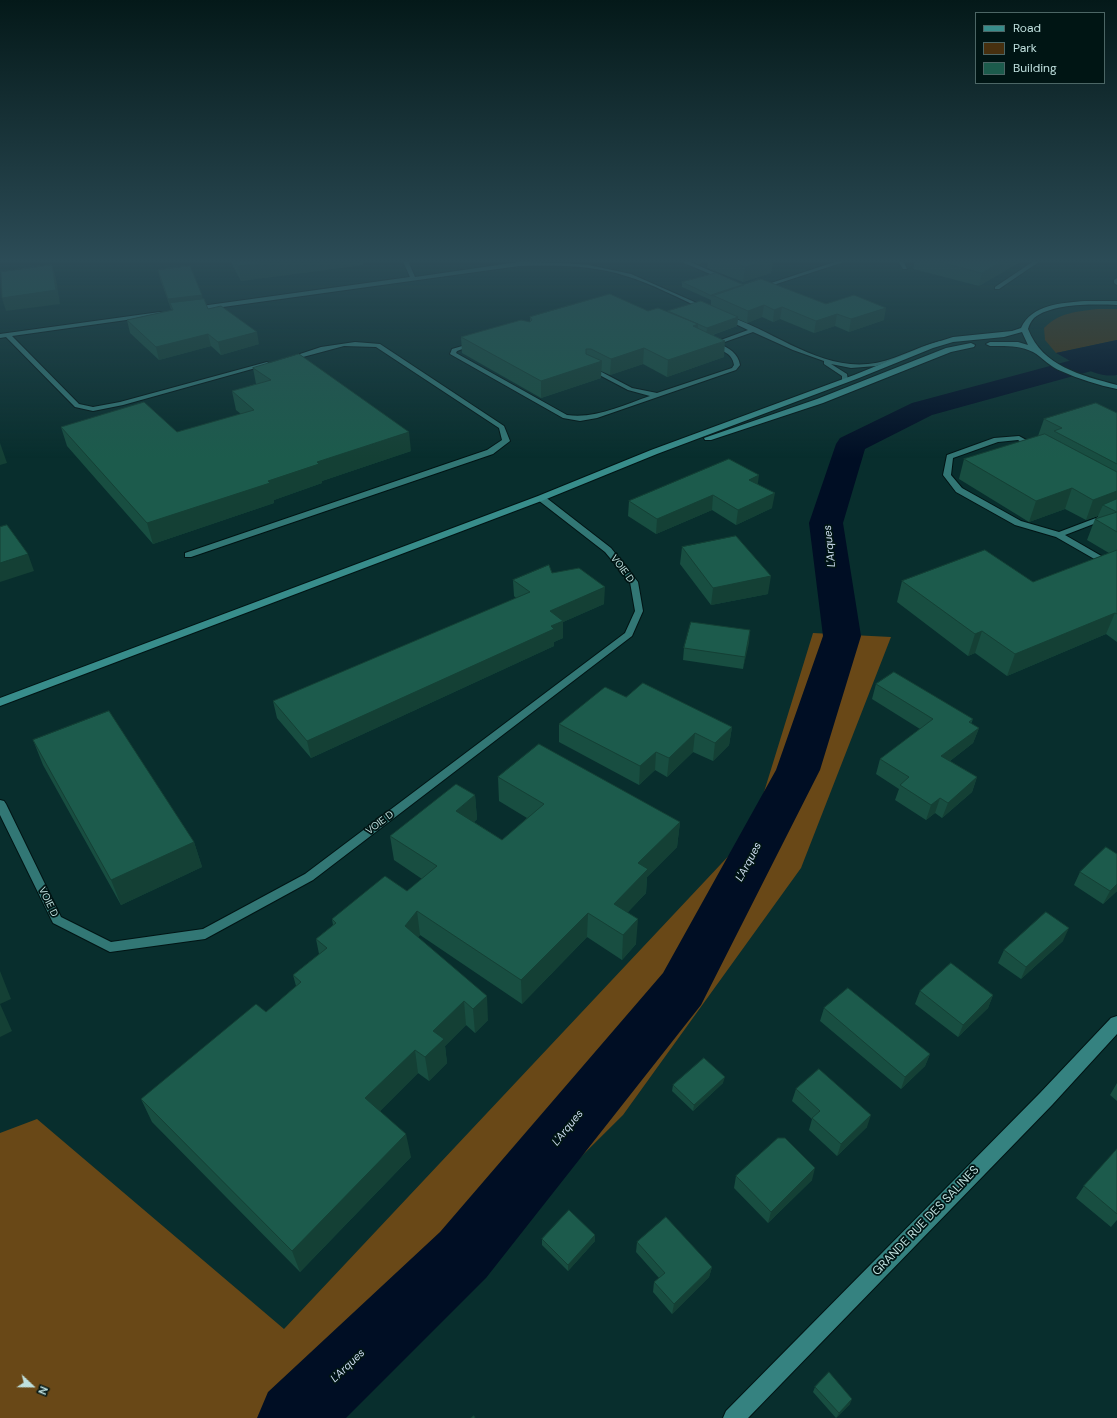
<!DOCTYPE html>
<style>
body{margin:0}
#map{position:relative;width:1117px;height:1418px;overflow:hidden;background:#082e2d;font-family:"DM Sans",sans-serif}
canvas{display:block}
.legend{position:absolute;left:975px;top:12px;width:130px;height:72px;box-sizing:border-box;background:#001514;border:1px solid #4c6665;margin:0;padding:5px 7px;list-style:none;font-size:12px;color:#bfe0de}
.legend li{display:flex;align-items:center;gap:8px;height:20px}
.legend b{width:20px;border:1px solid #4c6665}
.north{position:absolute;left:12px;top:1366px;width:40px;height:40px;-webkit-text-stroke:3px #001514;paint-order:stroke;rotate:112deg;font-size:11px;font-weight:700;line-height:16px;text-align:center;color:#bfe0de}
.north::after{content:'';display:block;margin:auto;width:14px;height:18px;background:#bfe0de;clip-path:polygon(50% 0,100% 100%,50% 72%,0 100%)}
</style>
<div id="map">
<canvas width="1117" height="1418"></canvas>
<ul class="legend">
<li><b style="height:5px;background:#388d8b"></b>Road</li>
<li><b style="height:11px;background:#47300f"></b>Park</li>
<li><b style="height:11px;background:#1c5b4c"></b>Building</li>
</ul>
<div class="north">N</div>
</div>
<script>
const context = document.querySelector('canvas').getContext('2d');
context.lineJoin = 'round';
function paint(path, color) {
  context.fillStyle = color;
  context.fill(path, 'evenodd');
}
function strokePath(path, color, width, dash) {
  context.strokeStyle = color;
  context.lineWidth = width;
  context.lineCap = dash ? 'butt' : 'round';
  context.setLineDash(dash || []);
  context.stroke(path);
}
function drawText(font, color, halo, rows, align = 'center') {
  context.font = font + ' "DM Sans",sans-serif';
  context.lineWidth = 3.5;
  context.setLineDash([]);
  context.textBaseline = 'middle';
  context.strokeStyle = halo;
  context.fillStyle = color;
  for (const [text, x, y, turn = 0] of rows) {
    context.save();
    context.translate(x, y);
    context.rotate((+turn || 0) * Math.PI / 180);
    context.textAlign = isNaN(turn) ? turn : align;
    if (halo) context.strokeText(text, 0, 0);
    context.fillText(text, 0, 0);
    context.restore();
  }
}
paint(new Path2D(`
 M1097,309H1117V340L1056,353L1045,340L1044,328C1060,312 1076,312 1097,309Z`), '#47300f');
paint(new Path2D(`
 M813,633L891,637L801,868L623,1115L318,1418H0V1133L37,1119L284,1329L752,831Z`), '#694817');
paint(new Path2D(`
 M1117,340V375C1097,379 1073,362 1056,353Z`), '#000e24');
paint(new Path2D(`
 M1117,348V364L932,415L865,449L843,523L861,636L820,770L701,1005L486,1278L346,1418H257L268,1392L440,1232L663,973L776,770L823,636L809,523L836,444L840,438L912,403Z`), '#000e24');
const lane = new Path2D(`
 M402,259H407L415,277L519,262L561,263L588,265L631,274L708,308L703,309C678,298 653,284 626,276C592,265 555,265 519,266L194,311L191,309L194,307L410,277Z
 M675,259H683L727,278L722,279Z
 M844,259H853L764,288L759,287Z
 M897,259H902L907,269H903Z
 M1037,259H1043L999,289H995V287Z
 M1117,278V285L1114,283V280Z
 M160,312L162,313V315L12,336L79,404L93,407L120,402L267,362L270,364L123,405L93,411L75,407L6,337L0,338V334Z
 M725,315C771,329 817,369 868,364C892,362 916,347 940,341L943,343L876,366L851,368L831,364L847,374L848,381L845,383L842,381V376L824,364V361L793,350L753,332L719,344C729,348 738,353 740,365L736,370L597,418L580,421L563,418L450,354L452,349L476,342V344L457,351L456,353L567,415C596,419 623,405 650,396L628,390L588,369V367H592L632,388L657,393L732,368L734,365C732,351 719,351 710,344L748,330L723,318V316Z
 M355,342L380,344L504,426L510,441L493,454L191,557H185V553L487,450L502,440L499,428L376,347L344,346L288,361L285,359L321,347Z
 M1019,436L1039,447L1032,449L1018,440L998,442L953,458L951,475L962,488L1021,521L1059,532L1117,510V515L1065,535L1117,565V572L1056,537L1015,525L956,492L943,475L947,455L994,438Z
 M538,496H544L611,548L638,582L643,611L632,636L313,880L205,939L110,952L53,923L0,815V800L4,801L6,804L61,917L111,942L203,929L305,874L625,633L635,611L630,582L605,552L538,500Z`);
const secondary = new Path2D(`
 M1117,1016V1034L1052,1105L748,1418H723L726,1411L1040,1093L1111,1018Z`);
const primary = new Path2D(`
 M1085,301H1117V305C1095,304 1052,303 1034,318C1031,321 1029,325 1028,329C1043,367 1081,375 1117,385V389C1098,385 1079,379 1061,371C1050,367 1042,357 1033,352C1019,345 1005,346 990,346L986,344L990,342H1018L1028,345L1022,332L1004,337L953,342L933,348L859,378L657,454L544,500L0,706V698L538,496L651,450L854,375L928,345L953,337L1012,331L1021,328C1032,304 1062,303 1085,301Z
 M971,343L975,345L974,347L951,352L823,403L711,440H705L704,438L817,399L946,348Z`);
strokePath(lane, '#011414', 2);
strokePath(secondary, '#011414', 2);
strokePath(primary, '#011414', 2);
paint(lane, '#327775');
paint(secondary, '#358280');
paint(primary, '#388d8b');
paint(new Path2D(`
 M229,259H363V265L241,281Z
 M686,259H773L771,273L743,282L707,268L708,261L698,264Z
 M915,259H1025L979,286L913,269Z
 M158,270L203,299L208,309L259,344L221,355L211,346L159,360L130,333L127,320L172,310L171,309L160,279Z
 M682,282L744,285L826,304L884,320L849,332L835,326L814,333L780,319L773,322L762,317L747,323L738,319L737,326L713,335L724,357L667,377L643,364L610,375L601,371V378L541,398L462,353L461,337L530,322V317L648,311L668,312V311L711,305V300L682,287Z
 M253,368L411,451L322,481V483L274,500V503L153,544L67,446L61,427L177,432L241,414L236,410L232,391L256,384Z
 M1117,413V642L1106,634L1007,676L975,653L968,656L897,602L902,581L1033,582L1109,553L1087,540L1095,519H1097L1098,516L1086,520L1065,509L1029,522L959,479L964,459L1038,436L1044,419Z
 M758,484L772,508L736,525L712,510L656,534L628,516L629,501Z
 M682,547L768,594L711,605L680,564Z
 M552,573L604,604L563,622V638L554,642V646L311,758L277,718L273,701L516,598L514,596L513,580Z
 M750,630L743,669L683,660L684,648Z
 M876,684L973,719L971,724L979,728L973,743L950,761L977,777L972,792L942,818L935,813L926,820L895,800L899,789L876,774L880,759L920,729L872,699Z
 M626,697L732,727L729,745L713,761L693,752L667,777L655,770L639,785L559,742V724Z
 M33,740L194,842L202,867L121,905L43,765Z
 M498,777L680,822L677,847L647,877L646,893L627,913L636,944L622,960L587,937L522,1004L420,935L418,937L488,1020L475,1033L466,1025L445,1046L447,1063L429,1081L418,1073L380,1111L411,1157L300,1272L152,1122L141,1099L266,1012L296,986L293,975L319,954L316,939L333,925L332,919L407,891L422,879L394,860L390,836L475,795L477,819L474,822L502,840L527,818L499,801Z
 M1117,854V891L1103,904L1074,885L1080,872Z
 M1063,941L1021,979L998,963L1004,950Z
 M920,991L993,995L988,1008L958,1037L915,1004Z
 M824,1008L930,1054L925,1066L901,1089L820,1021Z
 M723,1083L693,1111L672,1091L673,1085Z
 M1117,1083V1101L1110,1095Z
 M796,1089L867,1127L837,1156L809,1130L812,1119L792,1101Z
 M1117,1149V1220L1111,1227L1076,1198L1084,1186Z
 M736,1176L812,1180L768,1223L734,1188Z
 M542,1239L595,1241L568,1271L542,1245Z
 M637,1242L712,1267L709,1277L672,1314L653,1292L654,1282L659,1278L636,1252Z
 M815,1387L850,1404L836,1418L813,1392Z`), '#184e41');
paint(new Path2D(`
 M289,259H363V265L241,281L238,266Z
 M451,259H468L452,262Z
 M698,259H708V261L698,264Z
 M770,259H773L771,273L743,282L745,267Z
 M1006,259H1025L979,286L982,273Z
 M52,265L56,278L60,304L6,311L2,298Z
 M202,295L204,304L170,303L171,309L168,299Z
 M764,305L762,317L747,323L748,311Z
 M782,307L780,319L773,322L774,310Z
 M886,308L884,320L849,332L851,319Z
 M837,314L835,326L814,333L816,321Z
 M738,317L737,326L706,337L707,328Z
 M698,324L697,340L693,326Z
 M257,332L259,344L221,355L218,342Z
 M208,334L211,346L159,360L156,347Z
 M725,341L724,357L667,377L668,360Z
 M644,348L643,364L610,375L611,359Z
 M586,349V367L602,361L601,378L541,398V381L586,354Z
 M409,432L411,451L322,481V483L274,500V503L153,544L147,523L268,481L317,462Z
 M0,443L7,463L0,465Z
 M759,475L757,490L749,480Z
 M1072,488L1065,509L1029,522L1036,501Z
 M1117,491V509L1103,505L1098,516L1086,520L1093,500Z
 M775,493L772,508L736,525L738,510Z
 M713,495L712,510L656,534L657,519Z
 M28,554L34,571L0,582V563Z
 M771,576L768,594L711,605L713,588Z
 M605,587L604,604L563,622V638L554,642V646L311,758L307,741L550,611Z
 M1115,613L1106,634L1007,676L1015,654Z
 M750,630L749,643L743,669L745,657Z
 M982,631L975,653L968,656L975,634Z
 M732,727L729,745L713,761L715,743Z
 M979,728L973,743L937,771L941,756Z
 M695,733L693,752L667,777L669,758Z
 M656,752L655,770L639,785L640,766Z
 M977,777L972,792L942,818L948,803Z
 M475,795L477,819L459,835L456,811Z
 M940,798L935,813L926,820L931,805Z
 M680,822L677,847L647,877L646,893L612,929L614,904L638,863Z
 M194,842L202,867L121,905L111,880Z
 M1117,884V891L1103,904L1110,891Z
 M417,911L420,935L409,950L405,926Z
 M588,913L587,937L522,1004L521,980Z
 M638,919L636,944L622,960L623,935Z
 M1069,928L1063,941L1021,979L1026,967Z
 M0,971L11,999L0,1004L12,1031L0,1037Z
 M993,995L988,1008L958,1037L963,1025Z
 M487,996L488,1020L475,1033L473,1009Z
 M464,1001L466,1025L445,1046L447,1063L429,1081L425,1057L433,1031Z
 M415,1050L418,1073L370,1121L365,1098Z
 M930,1054L925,1066L901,1089L905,1077Z
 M725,1077L723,1083L693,1111L694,1105Z
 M871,1115L867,1127L837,1156L841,1144Z
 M406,1134L411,1157L300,1272L292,1251Z
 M815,1168L812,1180L768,1223L771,1212Z
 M595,1235V1241L568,1271V1265Z
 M712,1267L709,1277L672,1314L674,1304Z
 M852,1399L850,1404L836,1418L839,1413Z`), '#144035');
const building = new Path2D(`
 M235,259H289L238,266Z
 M725,259H770L745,267Z
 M929,259H1006L982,273Z
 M52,265L56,290L2,298L1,272Z
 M190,266L202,295L168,299L158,270Z
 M716,273L744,285L712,296L682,282Z
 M761,279L826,304L854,295L886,308L851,319L837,314L816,321L782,307L774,310L764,305L748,311L712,295Z
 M610,294L648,311L658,308L698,324L693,326L725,341L668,360L644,348L611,359L591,349H586V354L602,361L541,381L461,337L521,320L530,322L532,320L530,317Z
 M204,299L208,309L221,306L257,332L218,342L208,334L156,347L127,320L173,310L170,303Z
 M701,301L738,317L707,328L668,311Z
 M299,354L409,432L317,462L319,464L268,481L270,483L147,523L61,427L144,402L177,432L254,410L232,391L271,380L253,368Z
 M1096,403L1117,413V464L1054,431L1062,428L1044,419Z
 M1045,434L1117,472V491L1093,500L1072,488L1036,501L964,459Z
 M729,459L759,475L749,480L775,493L738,510L713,495L657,519L629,501Z
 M1117,499V532L1095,519L1117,512L1103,505Z
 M7,525L28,554L0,563V527Z
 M736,536L771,576L713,588L682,547Z
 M985,550L1033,582L1117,550V614L1115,613L1015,654L982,631L975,634L902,581Z
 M549,565L552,573L579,568L605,587L550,611L563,621L551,626L554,629L307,741L273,701L530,592L513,580Z
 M691,622L750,630L745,657L684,648Z
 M894,672L973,719L969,722L979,728L941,756L977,777L948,803L940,798L931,805L900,785L909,777L880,759L933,719L876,684Z
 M643,683L732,727L715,743L695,733L669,758L656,752L640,766L559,724L605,687L626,697Z
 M109,711L194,842L111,880L33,740Z
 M539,744L680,822L638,863L648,869L614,904L638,919L623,935L588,913L521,980L417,911L405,926L487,996L473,1009L464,1001L433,1031L444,1039L425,1057L415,1050L365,1098L406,1134L292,1251L141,1099L256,1004L266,1012L301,982L293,975L327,948L316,939L336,923L332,919L385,876L407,891L437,866L390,836L456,784L475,795L456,811L502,840L544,804L498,777Z
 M1106,847L1117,854V884L1110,891L1080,872Z
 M1046,912L1069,928L1026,967L1004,950Z
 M951,963L993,995L963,1025L920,991Z
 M848,988L930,1054L905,1077L824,1008Z
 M704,1058L725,1077L694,1105L673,1085Z
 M819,1069L871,1115L841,1144L812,1118L820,1111L796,1089Z
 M778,1138H785L815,1168L771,1212L736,1176Z
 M1117,1149V1214L1084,1186Z
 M569,1210L595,1235L568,1265L542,1239Z
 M666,1217L712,1267L674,1304L654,1282L665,1273L637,1242Z
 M829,1372L852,1399L839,1413L815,1387Z
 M474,1416L475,1418H471Z`);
paint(building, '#1c5b4c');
strokePath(building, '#144035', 1);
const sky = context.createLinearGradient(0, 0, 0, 458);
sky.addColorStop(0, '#041919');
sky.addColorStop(0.57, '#2c4c57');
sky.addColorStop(1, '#2c4c5700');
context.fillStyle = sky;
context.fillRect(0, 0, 1117, 458);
drawText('10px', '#bfe0de', '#001514', [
 ["VOIE D",622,569,53],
 ["VOIE D",380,823,-37],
 ["VOIE D",48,902,64]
]);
drawText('italic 11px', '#cdddf0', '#001514', [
 ["L'Arques",830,546,-96],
 ["L'Arques",749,862,-62],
 ["L'Arques",568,1128,-51],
 ["L'Arques",348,1366,-44]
]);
drawText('12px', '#bfe0de', '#001514', [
 ["GRANDE RUE DES SALINES",926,1221,-46]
]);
</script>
